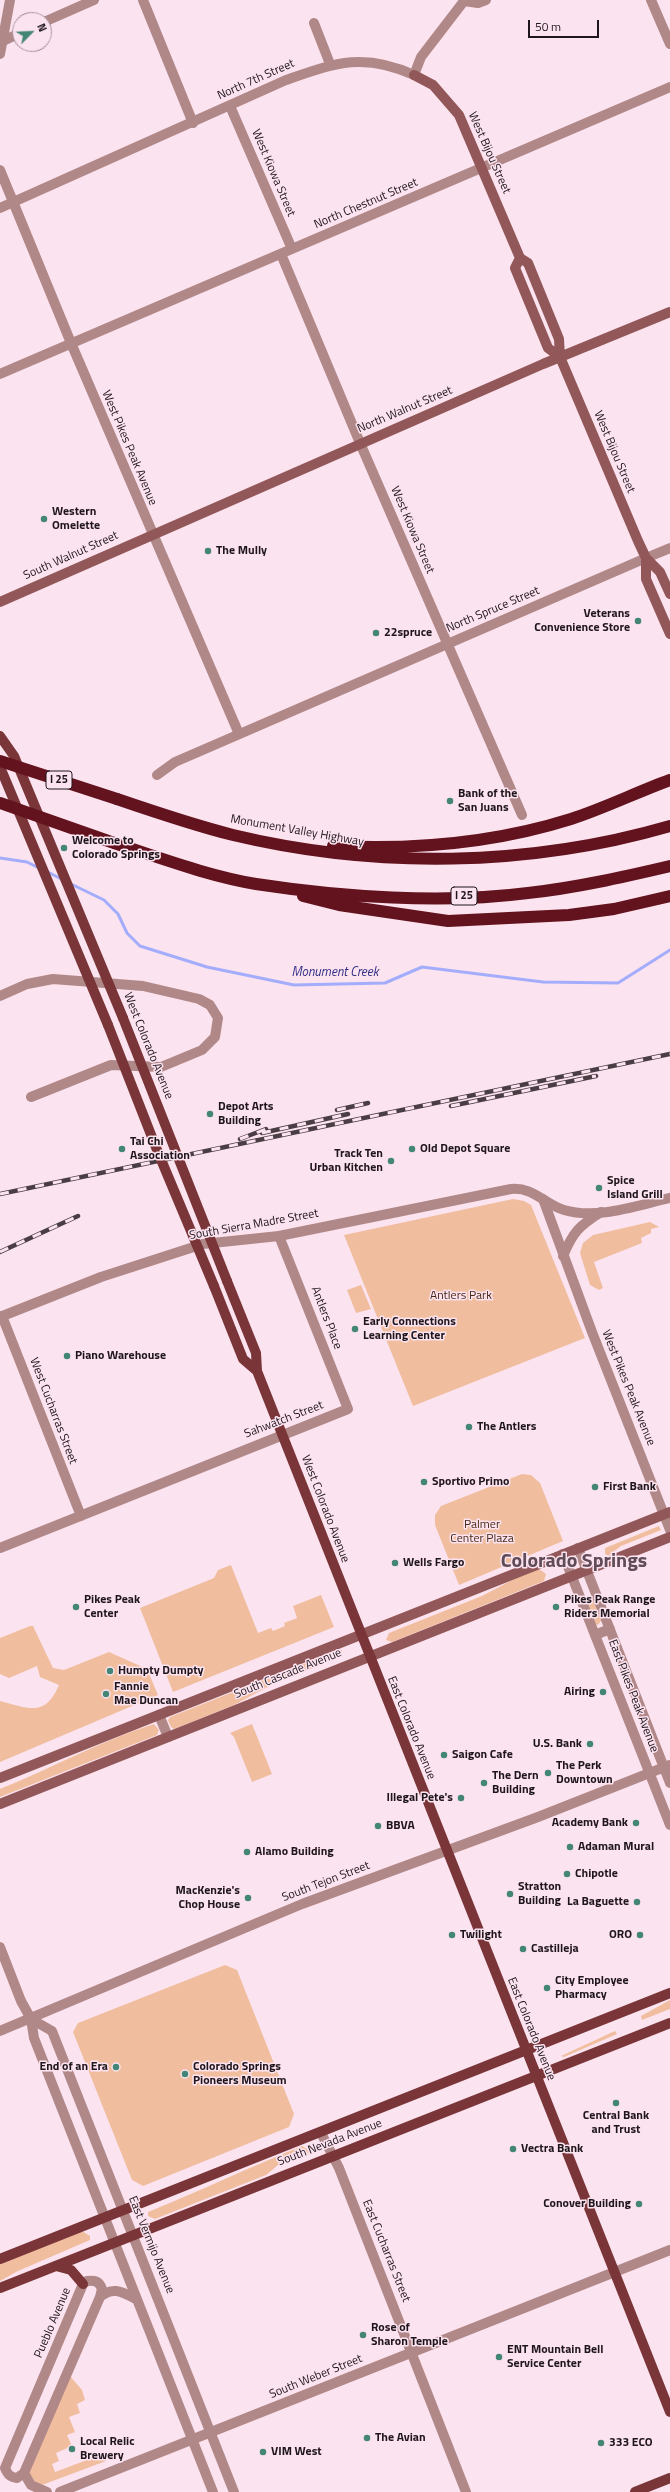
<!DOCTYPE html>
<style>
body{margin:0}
#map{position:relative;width:670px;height:2492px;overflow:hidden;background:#fce3f0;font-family:"Titillium Web",sans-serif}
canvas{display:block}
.north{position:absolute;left:12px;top:12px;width:40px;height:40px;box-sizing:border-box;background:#fce3f0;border:1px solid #a4919b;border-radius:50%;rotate:66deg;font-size:11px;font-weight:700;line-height:16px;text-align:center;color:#1f161b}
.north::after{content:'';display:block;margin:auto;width:14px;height:18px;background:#448676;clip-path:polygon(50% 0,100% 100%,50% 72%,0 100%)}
.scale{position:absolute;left:528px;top:20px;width:71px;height:18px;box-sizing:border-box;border:2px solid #1f161b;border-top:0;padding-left:5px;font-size:12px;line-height:14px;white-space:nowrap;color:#1f161b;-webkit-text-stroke:3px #fce3f0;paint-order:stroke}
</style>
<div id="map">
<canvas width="670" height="2492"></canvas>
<div class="north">N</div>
<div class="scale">50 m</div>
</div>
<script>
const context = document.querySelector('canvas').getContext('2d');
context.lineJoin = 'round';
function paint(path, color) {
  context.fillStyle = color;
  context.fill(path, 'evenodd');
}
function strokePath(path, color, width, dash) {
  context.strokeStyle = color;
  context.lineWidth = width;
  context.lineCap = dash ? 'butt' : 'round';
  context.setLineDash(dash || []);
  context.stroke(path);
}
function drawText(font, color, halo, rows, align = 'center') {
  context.font = font + ' "Titillium Web",sans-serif';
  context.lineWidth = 3;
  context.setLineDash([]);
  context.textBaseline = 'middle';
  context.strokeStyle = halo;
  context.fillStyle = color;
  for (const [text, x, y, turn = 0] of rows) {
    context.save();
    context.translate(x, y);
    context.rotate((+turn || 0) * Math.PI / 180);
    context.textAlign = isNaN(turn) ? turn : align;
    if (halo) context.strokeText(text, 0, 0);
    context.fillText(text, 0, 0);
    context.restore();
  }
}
paint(new Path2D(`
 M513,1199L524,1201L531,1205L585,1338L413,1406L344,1235Z
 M650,1222L659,1227L651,1229V1233L641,1238L642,1243L594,1262L603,1288L599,1290L590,1285L580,1253L583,1243L593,1235Z
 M361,1285L371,1309L356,1313L347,1290Z
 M522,1474L531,1475L540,1483L563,1541L459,1585L435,1525V1515L441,1506Z
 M659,1526L661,1530L621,1546L608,1556L605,1554V1548Z
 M231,1565L258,1633L271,1628L273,1631L285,1626L284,1623L297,1618L293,1606L321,1595L334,1627L173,1692L140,1608L214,1578L218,1570Z
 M539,1569L546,1574L544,1581L392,1642L386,1640L389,1633L482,1596L514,1579Z
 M589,1596L592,1597L601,1621L598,1625L595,1624L586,1600Z
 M30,1626H33L53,1668L64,1670L109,1652L147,1669L158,1695L0,1762V1701C28,1708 45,1718 59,1685L40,1677L37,1666L9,1678L0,1674V1638Z
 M339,1650H342V1656L273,1684L234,1705L174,1729L171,1727L168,1720L170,1717Z
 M154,1724L159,1730L157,1735L0,1797V1789C52,1768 100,1741 154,1724Z
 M252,1724L272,1774L252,1782L234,1737L230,1733Z
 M225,1965L237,1970L294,2114L289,2127L143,2186L132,2180L73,2032L78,2023Z
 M670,2000V2009L642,2020L641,2016Z
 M615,2031L617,2034L564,2057L561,2056Z
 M302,2146L307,2149L309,2153L278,2165L266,2175L155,2219L148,2216V2212C200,2191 250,2167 302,2146Z
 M82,2231L90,2236V2240L18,2271L0,2281V2264Z
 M70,2376L82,2390L85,2400L77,2404L80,2413L69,2417L75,2432L67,2435L72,2446L56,2453L59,2461L52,2464L55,2472L103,2454L106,2461L42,2485L36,2483L29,2473Z`), '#f0be9f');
strokePath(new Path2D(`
 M0,858L27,862L39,868
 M48,872L63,880
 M71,884L104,900L118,914L127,933L140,946L207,967L294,985L385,983L422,967L543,982L618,983L670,950`), '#a3adfc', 3);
strokePath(new Path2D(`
 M143,0L193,123
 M651,0L670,44
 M44,22L94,0
 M314,23L330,64
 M3,41L20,33
 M0,54L10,0
 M414,75L421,57L464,1L478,3L486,0
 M230,106L292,249
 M0,170L71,343L239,734
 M281,254L360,443L522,815
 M0,374L670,87
 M157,775L175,762L646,558
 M0,996L27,984L53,979L143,986L199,999L210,1005L218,1018L215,1037L202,1050L161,1067L111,1065L31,1097
 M543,1199L592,1332L670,1530
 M563,1256C573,1232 579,1226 601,1212
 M2,1316L81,1516
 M0,1548L348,1409L279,1236
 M595,1635L610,1629
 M159,1715L168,1737
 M321,2133L339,2168L466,2492`), '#b18888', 10);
strokePath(new Path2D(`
 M0,208L286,80C335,63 363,52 414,75
 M646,558L670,548
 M0,1317L101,1277L203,1244L279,1236L511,1189C534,1187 544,1204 564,1210C598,1220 637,1205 670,1198
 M578,1548L670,1783
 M563,1554L670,1825
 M0,1947L21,2001L31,2019L34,2038L213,2492
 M31,2019L52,2031L234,2492
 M0,2031L302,1904L538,1817L670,1765
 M87,2281C95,2280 99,2281 102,2289L100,2297L24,2473L17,2478C10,2477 8,2475 5,2468L83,2284Z
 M100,2297C113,2286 122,2292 136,2299
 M24,2473L31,2485L47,2492
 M60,2492L670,2250`), '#b18888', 10);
strokePath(new Path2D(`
 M414,75L433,85L459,115L520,258L528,263L559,339L560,357L638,541L646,558L660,572L670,594
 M520,258L515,268L548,348L560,357
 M646,558V579L670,634
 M0,602L543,364L670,312
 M0,1778L670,1512
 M0,1804L670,1537`), '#925859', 10);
strokePath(new Path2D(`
 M0,736L14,756L123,1018
 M0,767L108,1025
 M227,1281L256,1353L257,1371L670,2412
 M214,1286L243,1359L257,1371
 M0,2259L670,1993
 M56,2266L71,2270L83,2284
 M0,2288L670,2023
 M635,2492L670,2478`), '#793538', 10);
strokePath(new Path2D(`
 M117,799C155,812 193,825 233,835C375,869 529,867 670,826
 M114,843C161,858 208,876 256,884C341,897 443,904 528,893C575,888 623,877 670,866
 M333,846C412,850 495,843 571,819C605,808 637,792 670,780
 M303,896L339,905L448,921L569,915L614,909L670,896`), '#63131d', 12);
const rail = new Path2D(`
 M451,1106L596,1076
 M337,1110L368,1103
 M262,1133L348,1114
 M240,1139L266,1129
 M0,1194L670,1054
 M0,1252L78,1216`);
strokePath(rail, '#4a3e44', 4.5);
strokePath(rail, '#fce3f0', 3, [9]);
strokePath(new Path2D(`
 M123,1018L227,1281
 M108,1025L157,1150L214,1286`), '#793538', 10);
strokePath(new Path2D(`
 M0,761L117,799
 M0,803L114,843`), '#63131d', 12);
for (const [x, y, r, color] of [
 [44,519,4,"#448676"],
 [208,551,4,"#448676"],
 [638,621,4,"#448676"],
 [376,633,4,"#448676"],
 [450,801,4,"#448676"],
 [64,848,4,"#448676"],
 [210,1114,4,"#448676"],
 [122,1149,4,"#448676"],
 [412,1149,4,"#448676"],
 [391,1161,4,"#448676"],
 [599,1188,4,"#448676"],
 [355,1329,4,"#448676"],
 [67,1356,4,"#448676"],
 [469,1427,4,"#448676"],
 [424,1482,4,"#448676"],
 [595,1487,4,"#448676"],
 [395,1563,4,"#448676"],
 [76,1607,4,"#448676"],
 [556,1607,4,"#448676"],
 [110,1671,4,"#448676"],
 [603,1692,4,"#448676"],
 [106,1694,4,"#448676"],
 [590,1744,4,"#448676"],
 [444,1755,4,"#448676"],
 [548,1773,4,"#448676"],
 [484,1783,4,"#448676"],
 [461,1798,4,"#448676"],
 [636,1823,4,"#448676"],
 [378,1826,4,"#448676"],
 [570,1847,4,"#448676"],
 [247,1852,4,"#448676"],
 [567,1874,4,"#448676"],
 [510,1894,4,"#448676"],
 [248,1898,4,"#448676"],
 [637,1902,4,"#448676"],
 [452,1935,4,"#448676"],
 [640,1935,4,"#448676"],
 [523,1949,4,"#448676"],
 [547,1988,4,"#448676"],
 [116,2067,4,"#448676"],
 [185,2074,4,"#448676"],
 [616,2103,4,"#448676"],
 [513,2149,4,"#448676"],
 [639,2204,4,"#448676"],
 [363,2335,4,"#448676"],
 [499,2357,4,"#448676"],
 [367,2438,4,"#448676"],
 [601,2443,4,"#448676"],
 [72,2449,4,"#448676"],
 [263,2452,4,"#448676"]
]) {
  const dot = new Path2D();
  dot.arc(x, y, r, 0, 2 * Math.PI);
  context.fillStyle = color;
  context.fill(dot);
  strokePath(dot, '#fce3f0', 1.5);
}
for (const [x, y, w] of [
 [59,780,26],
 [464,896,26]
]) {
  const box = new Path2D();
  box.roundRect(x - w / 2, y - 9, w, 18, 3);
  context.fillStyle = '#fce3f0';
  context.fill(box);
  strokePath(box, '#1f161b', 1);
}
drawText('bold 11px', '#1f161b', null, [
 ["I 25",59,780],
 ["I 25",464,896]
]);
drawText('12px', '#1f161b', '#fce3f0', [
 ["North 7th Street",256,80,-24],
 ["West Bijou Street",489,153,66],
 ["West Kiowa Street",273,173,67],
 ["North Chestnut Street",366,204,-23],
 ["North Walnut Street",405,410,-23],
 ["West Pikes Peak Avenue",129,448,67],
 ["West Bijou Street",614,452,67],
 ["West Kiowa Street",412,530,67],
 ["South Walnut Street",71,556,-24],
 ["North Spruce Street",493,610,-23],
 ["Monument Valley Highway",297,831,10],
 ["West Colorado Avenue",148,1046,68],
 ["South Sierra Madre Street",254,1225,-10],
 ["Antlers Place",326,1318,69],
 ["West Pikes Peak Avenue",628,1388,68],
 ["West Cucharras Street",53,1411,69],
 ["Sahwatch Street",284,1420,-21],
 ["West Colorado Avenue",325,1509,69],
 ["South Cascade Avenue",288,1674,-22],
 ["East Pikes Peak Avenue",633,1696,69],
 ["East Colorado Avenue",411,1728,68],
 ["South Tejon Street",326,1882,-21],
 ["East Colorado Avenue",531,2029,68],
 ["South Nevada Avenue",330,2143,-21],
 ["East Vermijo Avenue",151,2245,68],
 ["East Cucharras Street",386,2251,68],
 ["Pueblo Avenue",53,2323,-67],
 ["South Weber Street",316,2377,-22]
]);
drawText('bold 12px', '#1f161b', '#fce3f0', [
 ["Western",52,512],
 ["Omelette",52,526],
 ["The Mully",216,551],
 ["Veterans",630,614,"right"],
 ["Convenience Store",630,628,"right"],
 ["22spruce",384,633],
 ["Bank of the",458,794],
 ["San Juans",458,808],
 ["Welcome to",72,841],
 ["Colorado Springs",72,855],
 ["Depot Arts",218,1107],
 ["Building",218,1121],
 ["Tai Chi",130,1142],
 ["Association",130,1156],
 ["Old Depot Square",420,1149],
 ["Track Ten",383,1154,"right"],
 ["Urban Kitchen",383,1168,"right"],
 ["Spice",607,1181],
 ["Island Grill",607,1195],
 ["Early Connections",363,1322],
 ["Learning Center",363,1336],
 ["Piano Warehouse",75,1356],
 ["The Antlers",477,1427],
 ["Sportivo Primo",432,1482],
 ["First Bank",603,1487],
 ["Wells Fargo",403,1563],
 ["Pikes Peak",84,1600],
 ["Center",84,1614],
 ["Pikes Peak Range",564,1600],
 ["Riders Memorial",564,1614],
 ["Humpty Dumpty",118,1671],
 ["Fannie",114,1687],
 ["Mae Duncan",114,1701],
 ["Airing",595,1692,"right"],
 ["U.S. Bank",582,1744,"right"],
 ["Saigon Cafe",452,1755],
 ["The Perk",556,1766],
 ["Downtown",556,1780],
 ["The Dern",492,1776],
 ["Building",492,1790],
 ["Illegal Pete's",453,1798,"right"],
 ["Academy Bank",628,1823,"right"],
 ["BBVA",386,1826],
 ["Adaman Mural",578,1847],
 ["Alamo Building",255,1852],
 ["Chipotle",575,1874],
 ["Stratton",518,1887],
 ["Building",518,1901],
 ["MacKenzie's",240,1891,"right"],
 ["Chop House",240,1905,"right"],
 ["La Baguette",629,1902,"right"],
 ["Twilight",460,1935],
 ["ORO",632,1935,"right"],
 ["Castilleja",531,1949],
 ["City Employee",555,1981],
 ["Pharmacy",555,1995],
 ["End of an Era",108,2067,"right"],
 ["Colorado Springs",193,2067],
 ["Pioneers Museum",193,2081],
 ["Central Bank",616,2116,"center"],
 ["and Trust",616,2130,"center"],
 ["Vectra Bank",521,2149],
 ["Conover Building",631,2204,"right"],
 ["Rose of",371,2328],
 ["Sharon Temple",371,2342],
 ["ENT Mountain Bell",507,2350],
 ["Service Center",507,2364],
 ["The Avian",375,2438],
 ["Local Relic",80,2442],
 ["Brewery",80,2456],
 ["333 ECO",609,2443],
 ["VIM West",271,2452]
], 'left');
drawText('12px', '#462712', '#fce3f0', [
 ["Antlers Park",461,1296],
 ["Palmer",482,1525],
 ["Center Plaza",482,1539]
]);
drawText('italic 13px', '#312f86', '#fce3f0', [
 ["Monument Creek",335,973]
]);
drawText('bold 20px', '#604c56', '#fce3f0', [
 ["Colorado Springs",574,1562]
]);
</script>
